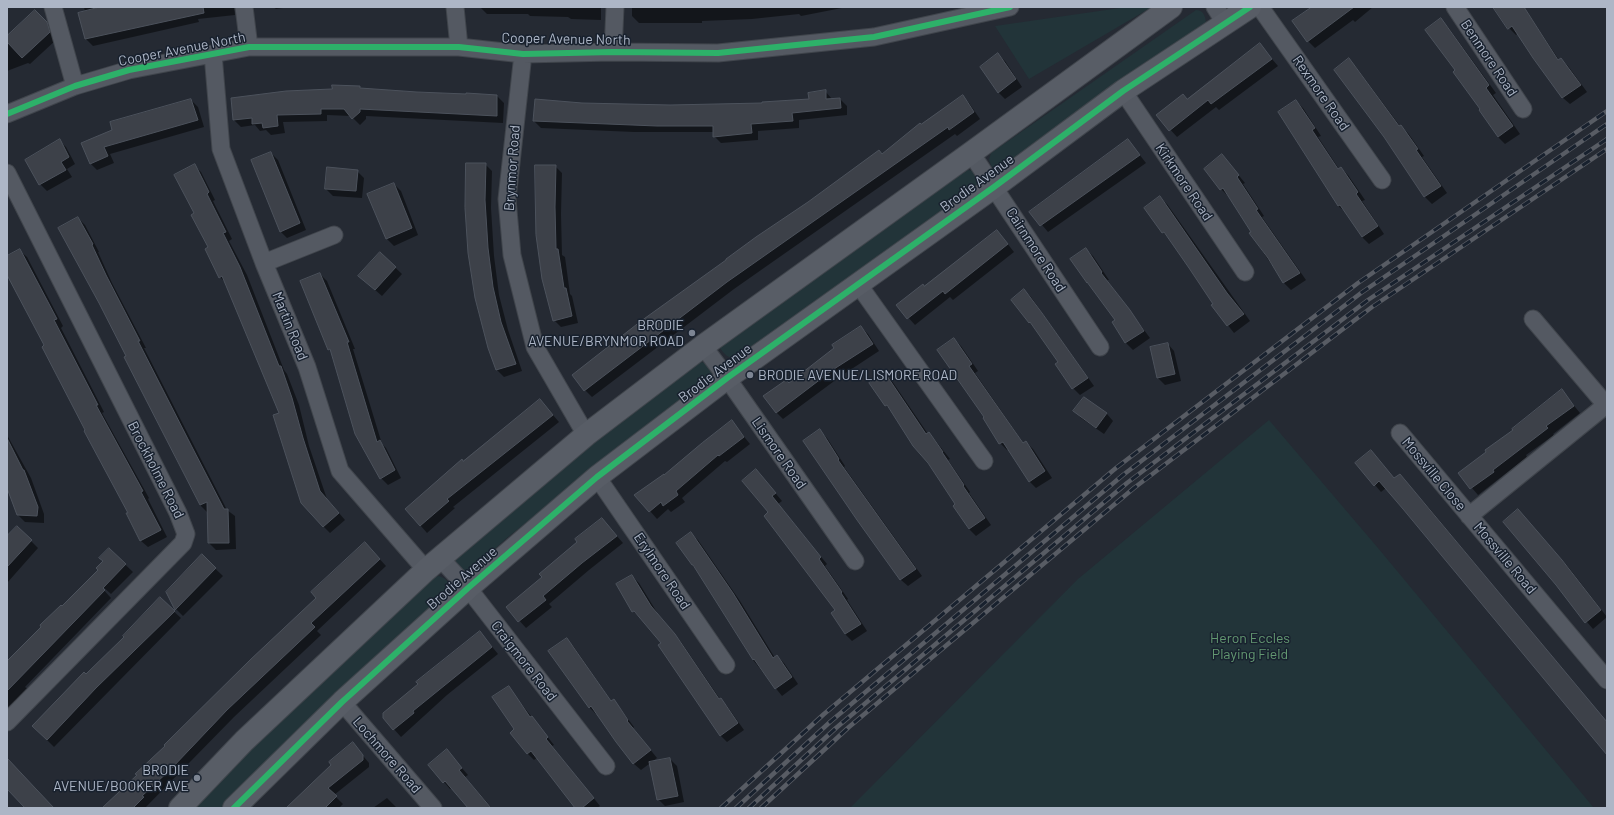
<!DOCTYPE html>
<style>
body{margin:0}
#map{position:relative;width:1614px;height:815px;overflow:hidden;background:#252a33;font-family:Barlow,sans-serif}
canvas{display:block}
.frame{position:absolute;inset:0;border:8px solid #adb6c6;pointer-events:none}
</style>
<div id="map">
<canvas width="1614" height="815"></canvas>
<div class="frame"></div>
</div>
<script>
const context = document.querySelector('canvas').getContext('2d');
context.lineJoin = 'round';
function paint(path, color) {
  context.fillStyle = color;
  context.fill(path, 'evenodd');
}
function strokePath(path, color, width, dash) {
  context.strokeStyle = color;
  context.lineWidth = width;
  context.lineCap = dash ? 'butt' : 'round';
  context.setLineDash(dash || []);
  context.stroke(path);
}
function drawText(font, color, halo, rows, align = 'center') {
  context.font = font + ' Barlow,sans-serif';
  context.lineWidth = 3;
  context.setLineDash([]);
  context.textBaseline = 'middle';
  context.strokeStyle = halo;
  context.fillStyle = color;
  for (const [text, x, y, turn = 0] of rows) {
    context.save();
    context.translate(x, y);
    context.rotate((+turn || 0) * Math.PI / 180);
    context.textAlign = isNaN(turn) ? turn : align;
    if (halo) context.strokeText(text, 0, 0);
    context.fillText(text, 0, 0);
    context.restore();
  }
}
paint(new Path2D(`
 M1127,7H1152L1029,79L995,26Z
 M1196,10C1203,10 1205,15 1206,22L1204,27L1003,169L997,170L992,168L989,160L991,153Z
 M967,170L976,171L981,180L979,186L736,358C728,358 725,355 720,348V341Z
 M697,362C706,362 710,365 712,374L710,378L508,537L467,574H460L454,566L457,555L586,448Z
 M1269,420L1378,548L1594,808H850L1078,579Z
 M439,576C457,582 444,594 436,602L340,690L222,808H193L264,736L434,577Z`), '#223439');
paint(new Path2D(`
 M84,7H234L235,15L198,19L199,22L93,46L86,39L79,13L85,12Z
 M273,7H290L276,9Z
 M363,7H434V8H364Z
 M480,7H601V20L571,19L568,17L530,16L528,14H487Z
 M632,7H847L801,16L799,14L752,19L702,21V23H639L632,16Z
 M1313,7H1373L1355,22L1353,20L1315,48L1308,41Z
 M1494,7H1524L1559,60L1561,59L1568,66L1587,92L1570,104L1563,98L1534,58L1518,33L1516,35L1509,28Z
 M35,11L53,30L56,40L30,64L28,63L7,71V38Z
 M1441,20L1448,27L1496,93L1493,95L1520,134L1505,144L1498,137L1457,71Z
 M1260,45L1278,66L1219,110L1216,107L1177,137L1158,116L1187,100Z
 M998,55L1005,61L1022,87L1005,99L998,92Z
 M1349,60L1356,67L1400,126L1408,133L1424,156L1422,157L1447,193L1432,204L1425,197L1384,137Z
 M360,87L362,89L497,96L504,103L503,123L366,116V119L360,125L351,116L327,115V121L283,122L285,133L271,135L266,130L260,131L255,125L241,127L234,120L232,99Z
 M825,91L832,99H840L847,106V115L799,120V128L758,131V140L721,143L714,136V132H634L541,128L534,121L582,104L670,106L763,104L810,100Z
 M962,96L969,103L980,119L957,136L955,134L734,289L592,397L585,390L882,155Z
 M191,100L198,107L204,127L110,154L114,163L97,170L90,163L114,130Z
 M1296,101L1303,108L1321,136L1318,137L1339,169L1341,168L1348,175L1365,200L1362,201L1384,234L1369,244L1362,237L1346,212L1338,206Z
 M59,140L66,147L75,164L67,169L72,177L47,191L40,184Z
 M1128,140L1146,163L1048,232L1031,212Z
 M271,153L278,160L306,230L287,238L280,231Z
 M1222,155L1245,183L1243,184L1264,216L1262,217L1306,280L1291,290L1284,283L1250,233L1252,232L1229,195L1228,196L1221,189Z
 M485,164L492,171L491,208L494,256L499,295L508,330L522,371L504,377L497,370L489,348L476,298Z
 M195,166L201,172L215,200L213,201L232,239L229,241L247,275L284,370L287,374L299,405L309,446L327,499L345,520L330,533L323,526L280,414L226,283L220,277L195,214Z
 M555,166L562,173L561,214L562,255L565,257L570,294L572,296L578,323L561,327L554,320L543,279Z
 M357,171L364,178L362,198L333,196L326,189Z
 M394,184L401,191L418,235L394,246L387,239L369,195Z
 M1160,198L1167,204L1250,321L1234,333L1212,305L1214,304L1170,239L1163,232Z
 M78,218L85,225L99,252H98L112,283L146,348H144L227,510L235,516L236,549L216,550L209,543L207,512L200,505L125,357L127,356Z
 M1003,238L1014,252L953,300L950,297L915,325L897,305L925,287Z
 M1086,249L1093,256L1109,280H1107L1150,338L1133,350L1126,343L1113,323L1117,320Z
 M20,251L27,257L63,326L61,328L104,412L102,413L149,498L148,499L167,537L148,547L141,541L127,514L129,513L86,431L46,346L7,272V257Z
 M380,253L402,274L382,296L366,282Z
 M320,274L327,281L355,349H353L382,444L386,448L401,478L388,485L381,478L331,351L329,349Z
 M1024,290L1031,297L1094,386L1080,395L1073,388L1059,362L1037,330L1012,300Z
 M861,327L868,334L879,351L841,376L783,419L776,412L789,384Z
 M954,339L961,346L978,371L975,373L1024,444L1026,442L1033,449L1052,478L1036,488L1029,481L1009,449L1007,450L1000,443Z
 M1168,344L1174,351L1181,381L1165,385L1158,378L1151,348Z
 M885,374L892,381L928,434L935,440L950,459L948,460L970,492L969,493L991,525L976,536L969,529L954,506L957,504L892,412L886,405Z
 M1562,391L1580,413L1553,434L1554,435L1526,455L1527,457L1478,495L1459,473L1488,452Z
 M1084,398L1107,414L1113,421L1104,434L1081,418L1075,411Z
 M540,400L559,422L453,507L455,508L427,533L407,510Z
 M732,422L750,444L727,462L725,461L682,498L685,502L671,512L668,509L657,519L636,495L663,476Z
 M820,431L827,438L845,466L844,467L922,576L908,586L901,580L870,537Z
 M7,435L31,478L44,514V523L25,522L18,515L7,486Z
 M1356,463L1395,479L1400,475L1429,508L1607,723V753L1386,488L1381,492Z
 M762,477L782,501L778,504L827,564L825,566L848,599L847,600L867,631L852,641L845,634L836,611L770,513Z
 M1518,510L1569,568L1607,617L1593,629L1568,600Z
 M602,519L623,543L589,570L549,604L552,607L526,628L507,607L544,578Z
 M17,527L38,548L7,583V538Z
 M691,534L698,540L740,601L775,658L777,656L784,663L798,684L782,696L753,660L697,570L692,565Z
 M365,543L386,566L317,631L321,635L234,717L145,808H115L109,803L251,661L317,598Z
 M109,549L133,572L111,594L102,586L101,587L111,598L25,687L28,689L7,708V664L99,570Z
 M202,556L223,576L183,616L176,609L167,592Z
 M632,576L639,583L658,614L681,642L720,699L727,706L744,730L727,742L720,735L663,643L641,617L640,618L633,611Z
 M160,599L181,618L54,747L33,726L126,637Z
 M480,632L498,654L447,695L401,737L384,718Z
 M567,640L574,647L612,702L614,701L620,708L634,727L633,728L657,758L641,770L634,764L597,713L596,714L589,707Z
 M508,687L554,745L552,746L600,806L597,808H576L537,758L534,760L527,753L516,729Z
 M353,744L369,763V767L334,795L343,804L339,808H288Z
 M447,751L468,775L465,777L491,807L493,808H468L452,788L450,789L444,782Z
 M670,759L677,766L684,802L665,806L658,799Z
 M387,798L397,808H373Z`), '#0007');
const building = new Path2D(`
 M100,7H203L204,13L85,39L78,13Z
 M1312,7H1354L1307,42L1292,21Z
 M1493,7H1524L1558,60L1561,58L1581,85L1562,98L1533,58L1512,26L1508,29Z
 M35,10L47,22L50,32L22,58L7,42V36Z
 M1441,18L1489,85L1486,88L1513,126L1498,137L1479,110L1480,109L1453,72L1455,70L1425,30Z
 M1260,43L1272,59L1211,104L1208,100L1169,131L1156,115L1183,94L1187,99Z
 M998,53L1016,79L998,93L980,67Z
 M1349,58L1399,126L1401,125L1418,149L1416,150L1441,186L1424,197L1384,137L1334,70Z
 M332,85L360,86V88L417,92L466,94V93L497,95V116L360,109V112L352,119L344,109H321V114L277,115L278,126L263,128L262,123L252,124V118L233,120L231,98L286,91L332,89Z
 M826,90V99L840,98L841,108L792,113L793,121L751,124L752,133L713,137V126H657L533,121L535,99L582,103L670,105L762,103V102L809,99L808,93Z
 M963,95L974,112L949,130L948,127L727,282L584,391L572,375L641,321L726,260V259L756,237L808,202L879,150L882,154L920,123L921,124Z
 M191,99L198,120L104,147L108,156L90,164L81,143L112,130L110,122Z
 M1296,100L1315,128L1312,130L1338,169L1341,167L1358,192L1356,194L1378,226L1362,237L1340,205L1338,206L1278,112Z
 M60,139L69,157L61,162L66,170L39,185L25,160Z
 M1128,139L1140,155L1040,226L1029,212Z
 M271,152L300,223L280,232L251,160Z
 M1222,154L1239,175L1237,177L1258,209L1256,210L1300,273L1283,283L1268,258L1249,233L1251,232L1223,188L1220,190L1204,169Z
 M466,163H486L485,200L488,248L493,287L501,322L516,364L496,370L488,348L475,298L468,253L465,208Z
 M195,164L209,192L207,194L226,232L223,233L240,267L279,366H281L292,398L303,438L320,491L339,513L323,527L301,503L273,415L279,413L222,276L219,278L205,249L208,247L191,215L194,213L174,175Z
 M535,165H556L555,207L556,249H558L564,288H566L572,316L553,321L542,279L536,235Z
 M327,167L358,170L356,191L325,189Z
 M394,183L412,228L386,239L367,194Z
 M1160,196L1227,293L1244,314L1227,326L1211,305L1213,304L1189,268L1164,232L1162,233L1144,208Z
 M78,217L93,244L92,245L106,275L140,341H138L192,447L224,509H228L229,543H208L207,502L200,505L124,357L126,356L99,303L58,228Z
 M997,230L1008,244L945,294L943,291L907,319L896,305L923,284L924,286Z
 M1086,248L1102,272L1101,273L1130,310L1144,331L1125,343L1112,322L1115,320L1087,282V283L1070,259Z
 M20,249L57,319L54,320L98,405H96L143,491L141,492L161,530L140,541L126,513H128L84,431L85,430L42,347L44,345L7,275V256Z
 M380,252L396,267L375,290L358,276Z
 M320,273L349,342H347L377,442L380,440L395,470L380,479L355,434L330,349L328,350L300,281Z
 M1024,289L1042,313L1088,378L1072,389L1055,364L1058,362L1030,322L1029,323L1011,300Z
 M861,326L873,344L834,369L776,413L763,396L786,380L789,383L834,348L832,345Z
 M954,338L972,364L969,366L1023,443L1026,441L1045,471L1029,482L1003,442L999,444L983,418L984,417L937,350Z
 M1168,343L1175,374L1157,378L1150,347Z
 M885,373L926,434L929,432L943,452H942L964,485L963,486L985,518L969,529L953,506L955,504L928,463L913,446L887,405L885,406L869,383Z
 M1562,389L1574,406L1546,426L1548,428L1493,470L1494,472L1470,489L1458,473L1486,452L1485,450L1513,430L1512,429Z
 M1084,397L1107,413L1096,428L1073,411Z
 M540,399L553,415L447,499L449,501L420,526L405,509L462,459L463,461Z
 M732,420L744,437L719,456L718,455L676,491L678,495L663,506L661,502L649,512L634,495L664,474V475L702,443Z
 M820,429L839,459L838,460L916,569L900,580L857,520L803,441Z
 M7,438L23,470H24L38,507L37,516L17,515L7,488Z
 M1371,450L1394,478L1400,474L1607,722V755L1403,509L1379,481L1374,486L1355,463Z
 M756,469L776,493L772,496L821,557L819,559L842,592L841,593L861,624L845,634L831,613L835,610L764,516L768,512L742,481Z
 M1518,509L1562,560L1601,610L1585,623L1556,585L1503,522Z
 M602,518L617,536L582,563L543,596L546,600L518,622L506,607L542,577L539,574L577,542L575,539Z
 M17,526L32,540L7,567V536Z
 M691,532L733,593L773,658L777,655L792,677L775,689L754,659L753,660L693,565H692L676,543Z
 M365,542L380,559L311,623L315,627L227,710L171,769L142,796L144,797L133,808H102L137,775L135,774L165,746L164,745L250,660L316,598L311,592Z
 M109,548L126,564L103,588L105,590L7,691V661L41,627L40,625L61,605L62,606L98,570L96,568L103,561L99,558Z
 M202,554L216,568L175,610L166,592Z
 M632,575L651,606L675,634L719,699L721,698L738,723L720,736L658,645L661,643L634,611L632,612L616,584Z
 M160,597L175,611L96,688L47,740L32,726L84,672L86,674L124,637L123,636Z
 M480,631L492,647L413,711L414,713L393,730L383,718V713L418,684L416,682Z
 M567,638L611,701L614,699L628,720L627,721L651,750L633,764L616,742L591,706L589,708L548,651Z
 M509,686L530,717L532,716L548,737L546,739L594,798L582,808H575L531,751L527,754L510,733L514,729L492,697Z
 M353,742L363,755V760L328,788L337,796L325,808H286L331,765L329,762Z
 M447,749L462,768L459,770L491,808H468L445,781L443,783L428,765Z
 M7,758L36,789L54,808H25L7,789Z
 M670,758L678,796L657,800L649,762Z`);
paint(building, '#3d4149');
strokePath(building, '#4c525c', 1);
const street = new Path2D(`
 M53,7L75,86
 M244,7L249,47
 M455,7L459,47
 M1215,7L1225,23
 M1260,7L1382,180
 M1455,7L1523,109
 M613,52L615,7
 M213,54L221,149L264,263L307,367L340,471L426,570
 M523,54L507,199L512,255L535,347L586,435
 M1123,91L1245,272
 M7,114L75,86L129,70L249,47H459L523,54L613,52L718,53L874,37L1010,7
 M971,153L1100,347
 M7,173L178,513L186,534L183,543L7,722
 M264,263L334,235
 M858,284L984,461
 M703,346L727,378L855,561
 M1400,433L1607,680
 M597,477L726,665
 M1469,516L1606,405L1533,319
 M440,558L468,588L606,766
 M342,702L433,808`);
const secondary = new Path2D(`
 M180,808L244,741L426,570L586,435L703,346L971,153L1171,7
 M234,808L342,702L468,588L597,477L727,378L994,187L1123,91L1250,7`);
strokePath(street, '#40454c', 19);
strokePath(secondary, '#40454c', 24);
strokePath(street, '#545962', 17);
strokePath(secondary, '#585d66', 22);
const rail = new Path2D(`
 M721,808L824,714L1116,468L1358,283L1607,111
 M736,808L830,722L1123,475L1361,293L1607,124
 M749,808L836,728L1127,483L1368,300L1607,139
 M761,808L849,727L1134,488L1372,307L1607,149`);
strokePath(rail, '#585c64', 4.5);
strokePath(rail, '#18212e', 3, [9]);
strokePath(new Path2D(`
 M7,114L75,86L129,70L249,47H459L523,54L613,52L718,53L874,37L1010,7
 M234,808L342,702L468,588L597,477L727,378L994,187L1123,91L1250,7`), '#2db169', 6);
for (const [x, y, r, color] of [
 [692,333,4,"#7d8593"],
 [750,375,4,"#7d8593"],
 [197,778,4,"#7d8593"]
]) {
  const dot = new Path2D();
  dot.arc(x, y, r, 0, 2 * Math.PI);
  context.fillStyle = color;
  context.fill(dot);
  strokePath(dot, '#18212e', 1.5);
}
drawText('14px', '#adb6c6', '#18212e', [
 ["Cooper Avenue North",566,39,1],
 ["Cooper Avenue North",182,49,-11],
 ["Benmore Road",1489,58,56],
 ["Rexmore Road",1321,93,55],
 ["Brynmor Road",512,168,-86],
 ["Kirkmore Road",1184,182,56],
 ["Brodie Avenue",977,183,-36],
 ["Cairnmore Road",1036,250,57],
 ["Martin Road",290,326,68],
 ["Brodie Avenue",715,373,-37],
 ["Lismore Road",779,453,55],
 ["Brockholme Road",156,470,63],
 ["Mossville Close",1434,474,50],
 ["Mossville Road",1505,558,50],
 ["Erylmore Road",662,571,56],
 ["Brodie Avenue",462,578,-41],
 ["Craigmore Road",524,661,52],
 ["Lochmore Road",387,755,49]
]);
drawText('14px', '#adb6c6', '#18212e', [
 ["BRODIE",684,325],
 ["AVENUE/BRYNMOR ROAD",684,341],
 ["BRODIE AVENUE/LISMORE ROAD",758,375,"left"],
 ["BRODIE",189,770],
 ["AVENUE/BOOKER AVE",189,786]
], 'right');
drawText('14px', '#639871', '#18212e', [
 ["Heron Eccles",1250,638],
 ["Playing Field",1250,654]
]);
</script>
